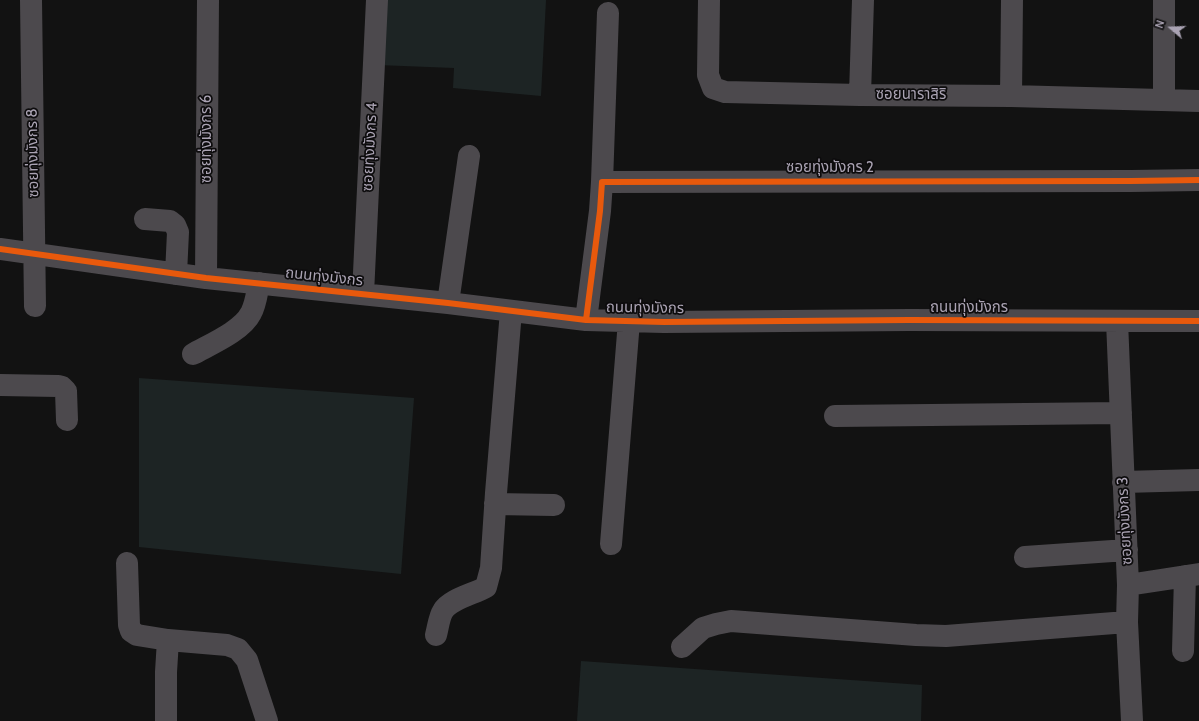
<!DOCTYPE html>
<meta charset="utf-8">
<style>
body{margin:0}
#map{position:relative;width:1199px;height:721px;overflow:hidden;background:#121212;font-family:Cabin,sans-serif}
canvas{display:block}
.north{position:absolute;left:1151px;top:8px;width:40px;height:40px;-webkit-text-stroke:3px #0d0c0d;paint-order:stroke;rotate:289deg;font-size:11px;font-weight:700;line-height:16px;text-align:center;color:#aaa3b3}
.north::after{content:'';display:block;margin:auto;width:14px;height:18px;background:#aaa3b3;clip-path:polygon(50% 0,100% 100%,50% 72%,0 100%)}
</style>
<div id="map">
<canvas width="1199" height="721"></canvas>
<div class="north">N</div>
</div>
<script>
const context = document.querySelector('canvas').getContext('2d');
context.lineJoin = 'round';
function paint(path, color) {
  context.fillStyle = color;
  context.fill(path, 'evenodd');
}
function strokePath(path, color, width, dash) {
  context.strokeStyle = color;
  context.lineWidth = width;
  context.lineCap = dash ? 'butt' : 'round';
  context.setLineDash(dash || []);
  context.stroke(path);
}
function drawText(font, color, halo, rows, align = 'center') {
  context.font = font + ' Cabin,"Noto Sans Thai",sans-serif';
  context.lineWidth = 3.5;
  context.setLineDash([]);
  context.textBaseline = 'middle';
  context.strokeStyle = halo;
  context.fillStyle = color;
  for (const [text, x, y, turn = 0] of rows) {
    context.save();
    context.translate(x, y);
    context.rotate((+turn || 0) * Math.PI / 180);
    context.textAlign = isNaN(turn) ? turn : align;
    if (halo) context.strokeText(text, 0, 0);
    context.fillText(text, 0, 0);
    context.restore();
  }
}
paint(new Path2D(`
 M383,0H546L541,96L453,88L454,68L378,65Z
 M139,378L414,398L401,574L139,547Z
 M581,661L922,685L921,721H577Z`), '#1d2424');
strokePath(new Path2D(`
 M31,0L35,306
 M709,0L708,75L713,88L725,92L860,95L1011,96L1199,101
 M860,95L863,0
 M1011,96L1012,0
 M1164,100V0
 M602,182L608,13
 M145,219L170,221L175,225L178,232L176,274
 M0,249L206,278L448,303L586,320L664,322L909,320L1199,321
 M206,278L208,0
 M363,294L377,0
 M448,303L469,156
 M586,320L600,211L602,182L1131,181L1199,180
 M1117,321L1128,585L1127,622L1132,721
 M193,354C211,344 242,331 251,313C256,304 257,292 259,283
 M0,385L58,386L62,387L66,391L67,420
 M835,416L1121,413
 M1123,482L1199,480
 M495,504L554,505
 M611,544L629,321
 M1025,557L1127,550
 M127,563L129,625L131,631L137,635L168,640L166,672V721
 M1128,585L1199,574
 M436,635C438,628 439,617 443,611C450,599 474,594 486,587L491,568L496,493L511,311
 M168,640L227,645L238,649L247,660L267,721
 M682,647L703,628L716,624L731,621L916,635L946,636L1127,622
 M1183,651L1185,576`), '#4c494d', 22);
strokePath(new Path2D(`
 M0,249L206,278L448,303L586,320L664,322L909,320L1199,321
 M586,320L600,211L602,182L1131,181L1199,180`), '#e8590c', 6);
drawText('15px', '#aaa3b3', '#0d0c0d', [
 ["ซอยนาราสิริ",911,95],
 ["ซอยทุ่งมังกร 6",207,139,-90],
 ["ซอยทุ่งมังกร 4",370,147,-87],
 ["ซอยทุ่งมังกร 8",33,153,-91],
 ["ซอยทุ่งมังกร 2",830,168],
 ["ถนนทุ่งมังกร",324,277,6],
 ["ถนนทุ่งมังกร",645,308,1],
 ["ถนนทุ่งมังกร",969,308],
 ["ซอยทุ่งมังกร 3",1125,521,-93]
]);
</script>
